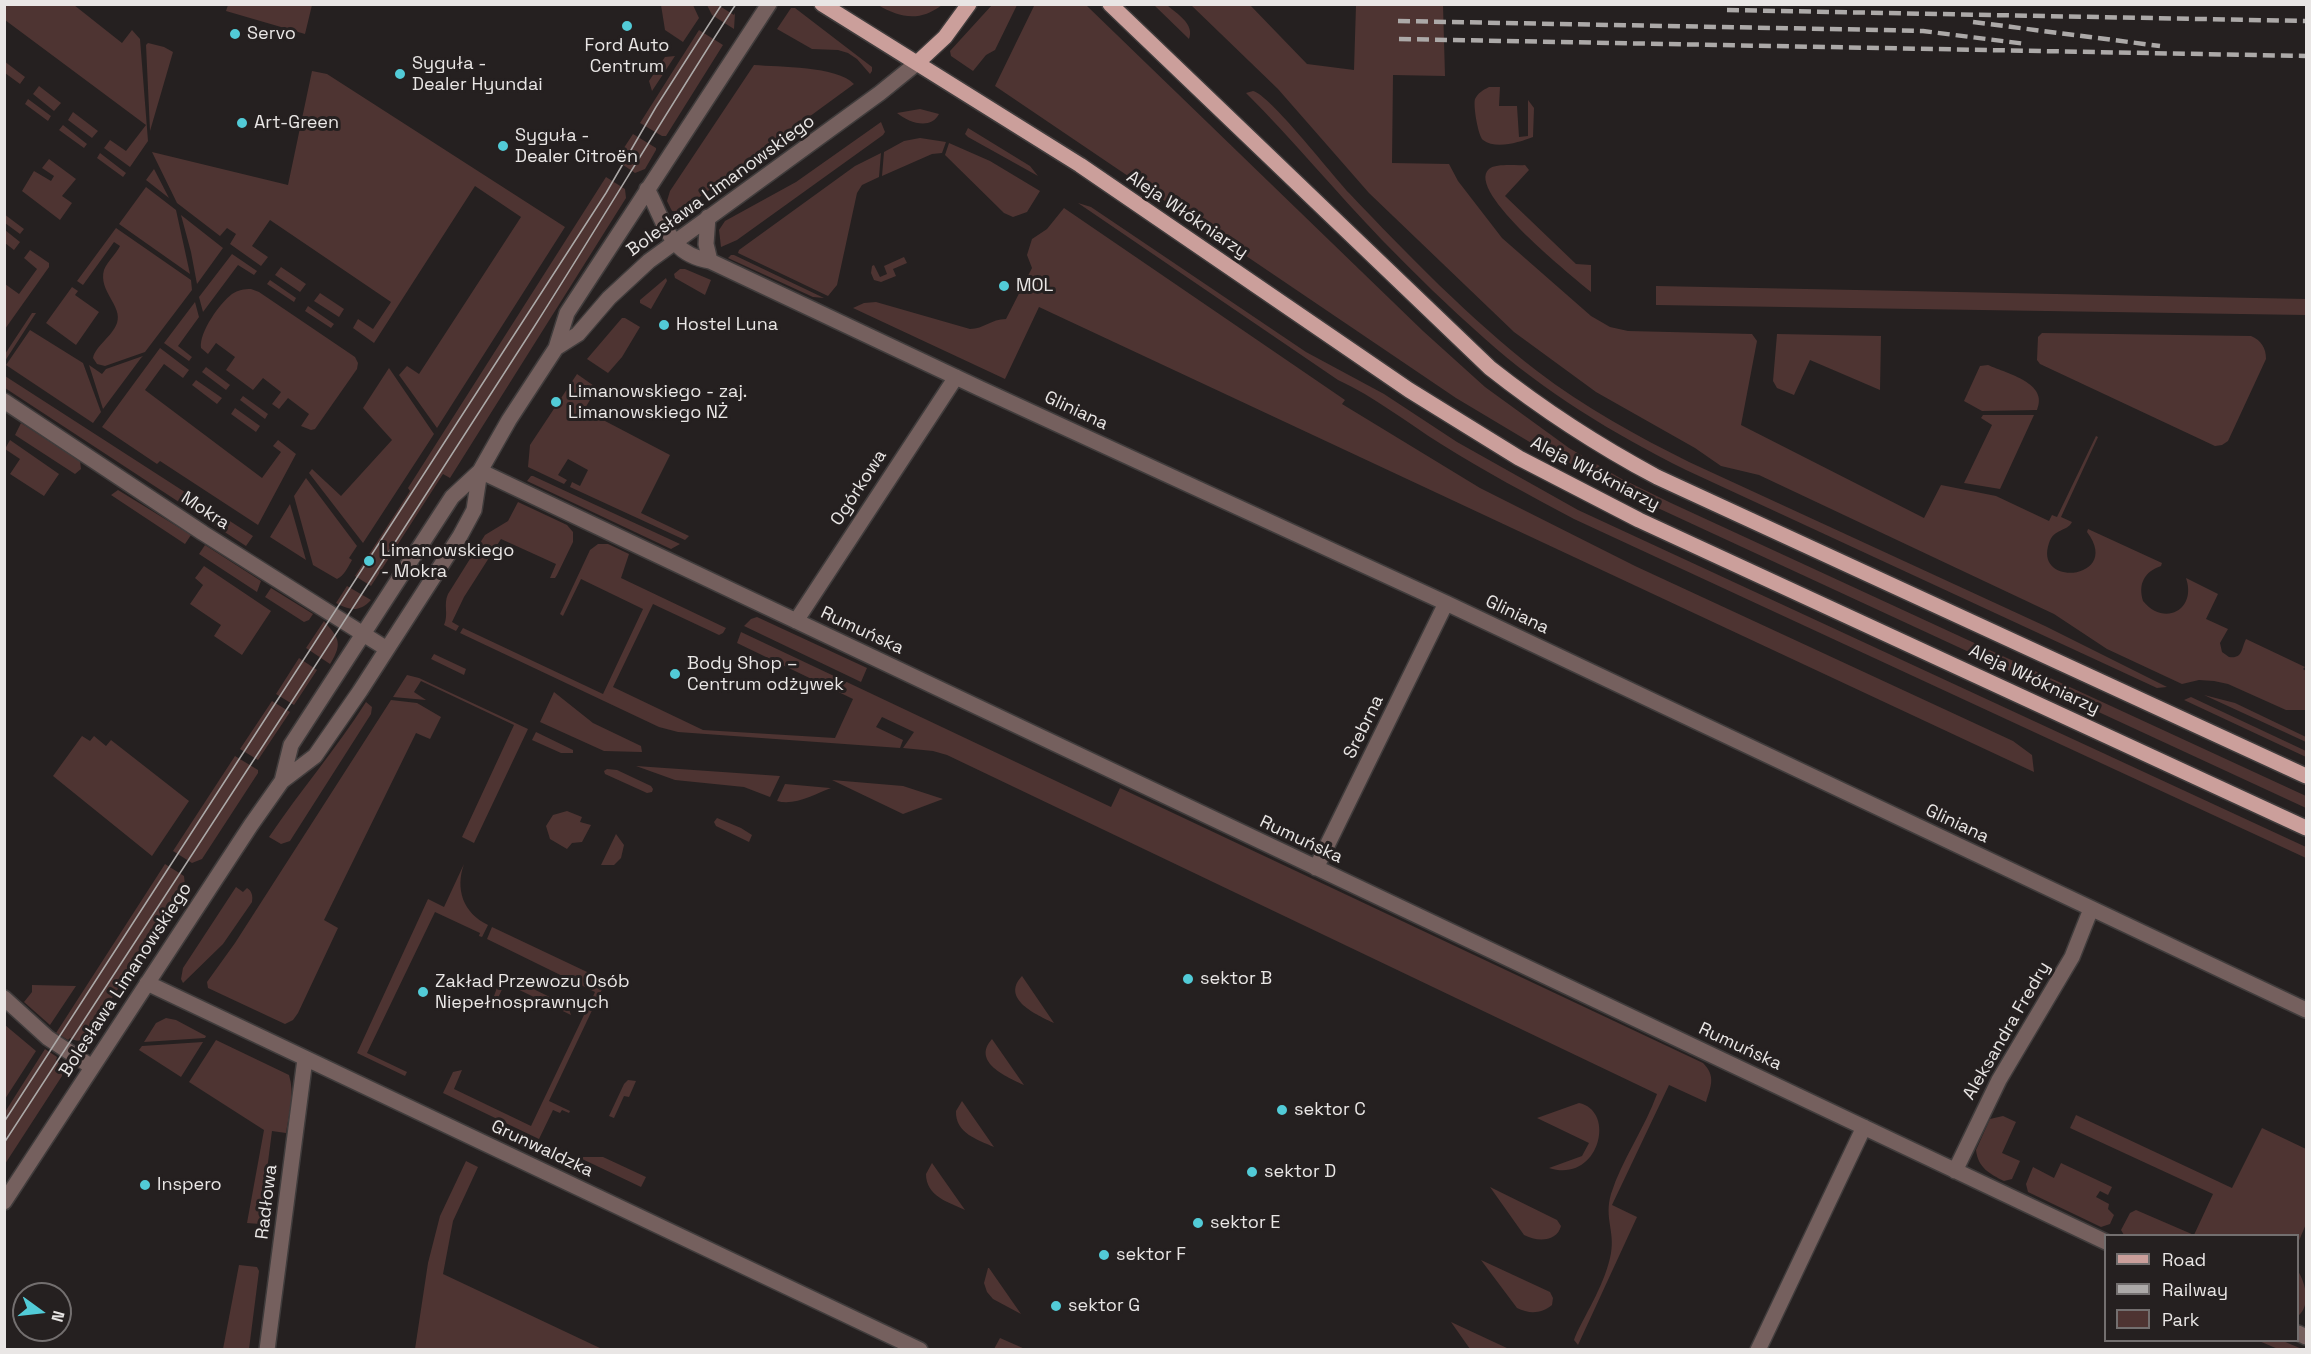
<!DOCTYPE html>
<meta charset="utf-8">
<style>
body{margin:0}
#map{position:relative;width:2311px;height:1354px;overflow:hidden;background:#252020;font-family:"Space Grotesk",sans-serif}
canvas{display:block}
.frame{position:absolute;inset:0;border:6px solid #e9e6e5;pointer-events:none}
.legend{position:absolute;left:2104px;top:1234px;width:195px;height:108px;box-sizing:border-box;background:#252020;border:2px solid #736f6f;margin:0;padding:8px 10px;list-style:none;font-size:18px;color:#e9e6e5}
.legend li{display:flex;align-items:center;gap:12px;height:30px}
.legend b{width:30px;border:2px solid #736f6f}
.north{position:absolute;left:12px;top:1282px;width:60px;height:60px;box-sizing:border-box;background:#252020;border:2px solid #736f6f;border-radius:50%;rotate:105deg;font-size:16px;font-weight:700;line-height:24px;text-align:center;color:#e9e6e5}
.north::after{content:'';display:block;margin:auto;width:21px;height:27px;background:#52cbd7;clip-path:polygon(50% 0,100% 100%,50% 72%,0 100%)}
</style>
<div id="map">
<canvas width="2311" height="1354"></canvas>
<div class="frame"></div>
<ul class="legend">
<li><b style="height:8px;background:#cb9f9b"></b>Road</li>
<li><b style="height:8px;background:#aca9a8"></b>Railway</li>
<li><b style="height:16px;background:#4e3432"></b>Park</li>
</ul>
<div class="north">N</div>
</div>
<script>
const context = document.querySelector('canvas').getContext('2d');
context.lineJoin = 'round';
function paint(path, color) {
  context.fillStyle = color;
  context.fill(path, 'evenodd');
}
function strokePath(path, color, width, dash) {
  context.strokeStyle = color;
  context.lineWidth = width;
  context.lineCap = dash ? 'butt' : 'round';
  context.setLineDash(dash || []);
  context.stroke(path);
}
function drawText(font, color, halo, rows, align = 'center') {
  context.font = font + ' "Space Grotesk",sans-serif';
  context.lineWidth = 6;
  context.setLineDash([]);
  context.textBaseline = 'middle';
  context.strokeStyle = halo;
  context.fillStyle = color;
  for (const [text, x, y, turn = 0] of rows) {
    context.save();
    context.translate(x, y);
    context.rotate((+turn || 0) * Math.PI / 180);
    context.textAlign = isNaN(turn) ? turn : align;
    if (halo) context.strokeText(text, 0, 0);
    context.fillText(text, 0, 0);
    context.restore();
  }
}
paint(new Path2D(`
 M1035,4L1086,5L1423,331L1485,387L1569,448L1620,478L1671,503L2306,796V808L1647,503L1538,447L1456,398L995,86Z
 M4,5H74L122,43L132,30L140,39L148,141L130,167L104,148L110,140L126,151L146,125L5,20Z
 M228,5V4L312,5L305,34L226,11Z
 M661,5H693L699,18L683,42L665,30Z
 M707,5H718L734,15L735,13L734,29L712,15Z
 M878,5H942C920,22 900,18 878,5Z
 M992,5H1017L995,50L986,55L973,71L951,56L950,51Z
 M1154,5H1167C1177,14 1195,24 1189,39Z
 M1191,5H1250L1307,64L1354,70L1356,5H1443L1445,76L1393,75L1392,163L1449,164L1458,181L1502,238L1591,316L1610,327L1628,331L1752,334L1757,341L1741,425L1924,518L1941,485L1996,496L2049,521L2052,515L2057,517L2096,436L2098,437L2061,517L2072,522C2067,532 2054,528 2049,543C2033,589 2123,579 2087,532L2088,529L2162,563L2161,566C2144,572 2138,584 2143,601C2164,627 2197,610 2186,578L2218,594L2206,619L2228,629L2220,643L2222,652L2229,657C2243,659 2241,649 2246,639L2305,667L2303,669L2306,671V710H2286L2228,684L2214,681L2199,680L2182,684L2107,649L2054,614L1759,475L1721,466L1695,448L1596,392L1514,332L1369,193L1278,89Z
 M791,8H795L872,67V71L870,74L857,59L848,53L838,50L812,49L777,29Z
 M699,30L723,45L666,136H662L640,123Z
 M148,43L164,47L173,52L150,131L146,45Z
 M675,56L652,91L649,81L665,57Z
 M4,61L25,77L20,84L5,73Z
 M754,65C779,67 837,66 854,84L679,212L672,211L667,201L670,191Z
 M312,71L327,74L565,227L437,428L399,375L407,366L419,374L521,217L475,186L374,343L353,328L358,319L373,329L391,302L270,220L252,246L268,257L261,266L230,244L236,234L227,228L220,236L177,203L152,152L288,185Z
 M39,86L61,103L54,111L33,94Z
 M1489,87H1500L1499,106H1517L1519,137L1528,136V100L1534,108L1533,137C1520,142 1496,150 1483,140C1478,136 1473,105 1475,99C1478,93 1483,90 1489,87Z
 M1253,91C1269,94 1333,176 1349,193C1408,255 1469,318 1537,371C1584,407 1637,436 1689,462L2045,626L2167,687L2157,688L1686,470C1614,434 1544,392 1484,338C1449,307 1415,274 1382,240C1336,192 1293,140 1246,93Z
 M28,99L51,116L48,121L25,104Z
 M920,109L939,114C931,130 909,123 897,113Z
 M73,112L98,131L92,138L68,120Z
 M881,122L885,132L883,135L737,240L721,247L719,230L725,221L796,182Z
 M63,125L87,144L84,148L59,130Z
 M968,128L1030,166L1038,176L968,137L965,134Z
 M633,134L656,148V150L645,169L635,173L616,160Z
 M920,138L946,142L942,153L932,154L882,176L884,152L904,141Z
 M949,143L990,161L1040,191L1027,212L1013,217L1004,213L945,155Z
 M100,153L126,173L123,177L97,158Z
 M881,153L879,177L862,185L857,193L837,285L828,296L738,253L739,250L855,166Z
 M49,159L76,179L62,196L72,203L60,220L22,191L34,171L51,181L54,176L42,168Z
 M1525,165L1529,170L1505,196L1576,264L1591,265V292C1576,279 1464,191 1489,169C1497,163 1516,166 1525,165Z
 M154,169L169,198L146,180Z
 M606,177L625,189L626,198L450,478L443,474L371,586L355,576L410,491L408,488Z
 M146,187L176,210L190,274L119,224Z
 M1078,203L1091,207L1306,352L1384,394L1457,442L1578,510L2306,847V858L1574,519C1529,495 1484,471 1441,444C1406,422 1375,397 1338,380Z
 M1064,208L1345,400L1342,404L1480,488L1635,566L2013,741L2032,755L2034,772L1039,307L1005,379L853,308L864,303L876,302L970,329C984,329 991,319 1006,319L1032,268L1027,255L1032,239L1047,229Z
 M4,214L24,229L20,234L5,223Z
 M181,215L223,248L197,284L191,252Z
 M116,228L191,280L192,290L145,352L105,366L97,364L93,358C96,345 112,337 117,323C123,306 98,291 104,270C107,262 116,254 120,246L114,242L83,285L77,281Z
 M5,230L20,242L14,250L5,243Z
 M30,250L49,263V267L5,329V284L19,294L37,269L24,258Z
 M232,254L257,271L254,275L238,265L203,312L199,297Z
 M731,255H734L824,298L813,297L728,258Z
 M904,257L907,263L893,269L896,276L881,282L874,280L871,273L872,266L874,265L880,277L887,274L884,266Z
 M281,267L306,284L300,292L275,275Z
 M680,269H685L711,280L705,295L675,278L674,274Z
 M666,278L667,281L651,309L640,303V300Z
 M270,280L296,298L294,302L267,284Z
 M1656,286L2306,299V315L1656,305Z
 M72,287L78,291L75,295L99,312L76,345L46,323Z
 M251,289L259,292L355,357L358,363L357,369L315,429L311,430L301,426L309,414L288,398L279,409L272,404L281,392L263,378L253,390L226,370L235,357L216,343L208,354L201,348C199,332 220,303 232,294C238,290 244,289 251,289Z
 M320,293L344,309L339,317L314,301Z
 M195,302L199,317L178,346L192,357L189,361L164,343Z
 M308,306L334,324L331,328L305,311Z
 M32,313H36L5,361V354Z
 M622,318H625L640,327L622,357L608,373L587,359Z
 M30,330L83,363L101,412L93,423L6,365Z
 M2042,333L2251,336C2261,340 2266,348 2266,359L2228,441L2222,445L2215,446L2040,364L2037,360L2038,337Z
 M1777,334L1881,336L1880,390L1810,360L1794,395L1777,388L1773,381Z
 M160,348L189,370L183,378L164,364L145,390L262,478L281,452L273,446L278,440L296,454L258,525L160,461L157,464L102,427Z
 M143,356L141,358L103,409L89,365L102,374L106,369Z
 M1988,365C2008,374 2049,383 2037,410L1982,411L1964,401L1980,366Z
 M206,367L230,385L226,390L202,372Z
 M389,368L434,434L363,543L309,473L312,469L341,496L392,440L363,408Z
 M577,374L597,388L584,410L670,455L641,513L689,536L685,540L570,487L572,482L580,486L588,470L568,459L558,475L567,480L564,484L528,467L530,445Z
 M5,376L253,536L246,546L5,388Z
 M196,380L222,398L217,404L192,385Z
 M243,396L268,414L265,419L240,400Z
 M235,408L260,426L256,432L231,414Z
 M1983,415H2034L2000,489L1964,483L1992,425L1981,418Z
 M21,423L80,461L81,469L75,474L15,435Z
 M10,440L59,474L44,496L10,474L20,459L5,449Z
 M531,476H533L680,544L671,549L527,481Z
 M306,478L357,546L349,558L352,560C348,567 344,576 337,579L313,565L294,496Z
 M118,490L191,535L185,544L111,495Z
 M518,502L567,525L573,532V542L557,575L555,578H550L556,564L501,539L464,597L452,622L459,626L456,631L444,625C449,614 443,605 448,594L485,535L508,521Z
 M290,504L306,560L270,537Z
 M598,544H608L629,554L621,578L726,628L723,633L719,635L653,604L613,687L703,730L835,738L853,699L737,643L741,632L1111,807L1120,788L1703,1063C1716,1076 1711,1086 1706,1102L1669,1085L1612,1205L1637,1217L1578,1345L1574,1340L1575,1337C1587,1311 1606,1282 1611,1253C1615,1231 1604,1218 1611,1194C1622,1159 1645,1128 1657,1094L947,755L933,751L903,748L914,732L882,717L876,727L903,740L900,748L678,732L659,727L460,633L463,628L603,694L643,609L581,579L563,616L560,614L590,550Z
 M205,545L261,581L257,592L199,554Z
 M204,566L271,611L242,655L214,636L221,625L190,604L203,585L195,578Z
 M347,586L371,600C359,613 349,610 336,603Z
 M271,588L313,614L309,620L304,622L265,597Z
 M757,617L867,668L861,682L744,626L751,619Z
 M324,621C336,636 345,641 330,664L306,648Z
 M434,654L466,669L464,675L431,659Z
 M299,658L317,670L294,705L276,694Z
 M407,675L419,678L528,729L474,843L462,837L514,725L421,681L414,692L426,700L393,697Z
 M554,692L593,723L641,746L642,752L604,751L540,722Z
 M2204,695L2235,703L2306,737V742Z
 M2191,697L2306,751V757L2184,700Z
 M391,700L417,703L441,717L430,739L416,733L324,920L338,928L298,1013L293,1020L285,1024L208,988L207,982L235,943Z
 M272,701L290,712L258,760L240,749Z
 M366,702L372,707L371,714L290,841L281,844L269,837C300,791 336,749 366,702Z
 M536,732L573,750V753H561L532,740Z
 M82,736L90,741L94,736L106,746L111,740L189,801L152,856L53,776Z
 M235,756L258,770V773L202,859L192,863L173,851Z
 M636,766L780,776L770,797L744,787L675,780Z
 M607,769L617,770L651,786L653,789L652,792L647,793L605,774L604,771Z
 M832,780L903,786L943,799L903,814Z
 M785,784L830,788H831C815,794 795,806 777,801Z
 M567,811L582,817L580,822L591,825L582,842L572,843L567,849L550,839L546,826L553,815Z
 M717,818L741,828L752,835L749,842L716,826L714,822Z
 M616,834L624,845L621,858L614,865H601Z
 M165,864L184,876L185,886L88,1035C83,1042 77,1042 70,1038L68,1040L56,1033Z
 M464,864C455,889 463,913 488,925L482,937L479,936L480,933L435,912L367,1053L407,1072L405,1076L357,1053L428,899L444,907Z
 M236,887L243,892L247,888C252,891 253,896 252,902L223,944L183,983L181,979L183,968Z
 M492,927L604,980L605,983L549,1101L570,1111L569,1113L562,1110L560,1113L553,1110L539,1139L443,1093L453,1072L462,1070L454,1089L531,1126L595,992L487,939Z
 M507,976L568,1006L571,1015L505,983L497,1000L494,996L500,979Z
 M1022,976L1054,1023C1037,1015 1000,999 1022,976Z
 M32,985L76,986L50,1025L24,1002L32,992Z
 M166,1018L176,1020L206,1036L205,1038L144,1042L156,1023Z
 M5,1025L36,1051L5,1099Z
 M992,1039L1024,1085C1007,1077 971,1062 992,1039Z
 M216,1040L289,1075C295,1093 289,1114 286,1133L272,1131L260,1224L247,1223L264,1130L189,1082Z
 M203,1042L181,1077L139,1050L142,1046Z
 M45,1049L57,1057L56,1060L62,1067V1076L5,1164V1112Z
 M628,1080L636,1081L629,1097L624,1096L614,1118L609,1116L624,1084Z
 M962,1101L994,1147C978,1140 955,1133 956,1111Z
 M1579,1103C1617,1111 1599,1184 1549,1168L1582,1156L1589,1143L1537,1118Z
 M2076,1115L2232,1188L2262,1128L2306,1149V1224L2298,1243V1236L2124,1235L2121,1230L2130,1213L2136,1210L2194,1235L2213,1194L2070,1128Z
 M2003,1116L2016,1122L2002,1153L2020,1161L2012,1179L2004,1181C1990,1174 1978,1168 1976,1150L1990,1119Z
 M578,1157H603L646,1177L641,1187Z
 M466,1161L478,1167L453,1221L443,1274L602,1349H415L428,1263L440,1216Z
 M932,1163L965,1210C948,1202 926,1196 926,1174Z
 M2061,1163L2112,1187L2108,1195L2100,1191L2096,1197L2109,1204L2108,1209L2114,1215L2110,1224L2101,1227L2028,1192L2026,1184L2033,1167L2054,1178Z
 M1490,1187L1557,1220L1561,1226C1557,1242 1537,1242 1524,1235Z
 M1481,1260L1550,1292L1553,1298L1552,1305C1541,1314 1529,1314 1517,1308Z
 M239,1265L257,1267L259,1271L249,1349H223Z
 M988,1268H989L1021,1314L993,1299L987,1292L984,1283Z
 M2298,1271C2306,1284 2311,1306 2298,1316Z
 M1451,1322L1509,1349H1470Z
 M1000,1338L1025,1349H994Z
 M2259,1341H2283L2302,1349H2278Z`), '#4e3432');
const minor = new Path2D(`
 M647,189C665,221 667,254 710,261L979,388L1446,603L2306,1010
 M708,217L706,244L710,261
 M556,348L578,334L609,298L649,261L880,93L917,63
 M4,401L203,533L387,649
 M480,471L2106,1242
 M796,621L956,377
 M282,781L291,745L452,497L480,471
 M1316,868L1446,603
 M147,983L920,1350
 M4,998L48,1038L92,1067
 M1955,1171L1999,1080L2072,957L2091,909
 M4,1202L251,825L282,781L315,756L360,691L460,536L474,510L480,471L509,420L556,348L567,313L769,4
 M2298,1333L2306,1337
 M267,1350L305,1059
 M1758,1350L1864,1127`);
const major = new Path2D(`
 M822,4L1080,165L1409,390L1519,458L1639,520L2306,828
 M1110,4L1490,368C1542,409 1597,445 1657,477L2306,776
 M917,63L945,37L969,4`);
strokePath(minor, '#403c3c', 18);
strokePath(major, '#403c3c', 18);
strokePath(minor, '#75605e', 15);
strokePath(major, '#cb9f9b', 15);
strokePath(new Path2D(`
 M4,1122L606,193L656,107L722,4
 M4,1143C181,872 359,600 534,327C602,220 667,111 736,4`), '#aca9a8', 1.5);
strokePath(new Path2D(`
 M1727,10L2306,21
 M1398,21L1883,30L1923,31L2026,44
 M1973,22L2160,46
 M1399,39L2306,56`), '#aca9a8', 4.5, [12, 6]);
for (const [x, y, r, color] of [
 [627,26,6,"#52cbd7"],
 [235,34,6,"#52cbd7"],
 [400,74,6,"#52cbd7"],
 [242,123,6,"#52cbd7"],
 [503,146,6,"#52cbd7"],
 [1004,286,6,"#52cbd7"],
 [664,325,6,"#52cbd7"],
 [556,402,6,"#52cbd7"],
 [369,561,6,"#52cbd7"],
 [675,674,6,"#52cbd7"],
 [1188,979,6,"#52cbd7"],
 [423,992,6,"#52cbd7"],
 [1282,1110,6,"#52cbd7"],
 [1252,1172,6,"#52cbd7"],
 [145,1185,6,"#52cbd7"],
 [1198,1223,6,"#52cbd7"],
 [1104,1255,6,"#52cbd7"],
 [1056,1306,6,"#52cbd7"]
]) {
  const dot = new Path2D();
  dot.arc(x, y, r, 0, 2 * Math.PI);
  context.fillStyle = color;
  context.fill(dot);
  strokePath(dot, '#252020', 2);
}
drawText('18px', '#e9e6e5', '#252020', [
 ["Servo",247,34],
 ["Ford Auto",627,46,"center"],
 ["Centrum",627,67,"center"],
 ["Syguła -",412,64],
 ["Dealer Hyundai",412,85],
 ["Art-Green",254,123],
 ["Syguła -",515,136],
 ["Dealer Citroën",515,157],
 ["MOL",1016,286],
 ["Hostel Luna",676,325],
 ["Limanowskiego - zaj.",568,392],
 ["Limanowskiego NŻ",568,413],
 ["Limanowskiego",381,551],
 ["- Mokra",381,572],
 ["Body Shop –",687,664],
 ["Centrum odżywek",687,685],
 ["sektor B",1200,979],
 ["Zakład Przewozu Osób",435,982],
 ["Niepełnosprawnych",435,1003],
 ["sektor C",1294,1110],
 ["sektor D",1264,1172],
 ["Inspero",157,1185],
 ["sektor E",1210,1223],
 ["sektor F",1116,1255],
 ["sektor G",1068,1306]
], 'left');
drawText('18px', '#e9e6e5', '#252020', [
 ["Bolesława Limanowskiego",721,186,-36],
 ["Aleja Włókniarzy",1187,215,34],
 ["Gliniana",1076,411,25],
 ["Aleja Włókniarzy",1595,474,27],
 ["Ogórkowa",859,488,-57],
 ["Mokra",205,511,33],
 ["Gliniana",1517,615,25],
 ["Rumuńska",862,631,25],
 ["Aleja Włókniarzy",2034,680,25],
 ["Srebrna",1364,727,-64],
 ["Gliniana",1957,824,25],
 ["Rumuńska",1301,840,25],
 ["Bolesława Limanowskiego",126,980,-57],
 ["Aleksandra Fredry",2007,1031,-60],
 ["Rumuńska",1740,1047,25],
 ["Grunwaldzka",542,1149,25],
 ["Radłowa",267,1202,-83]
]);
</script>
